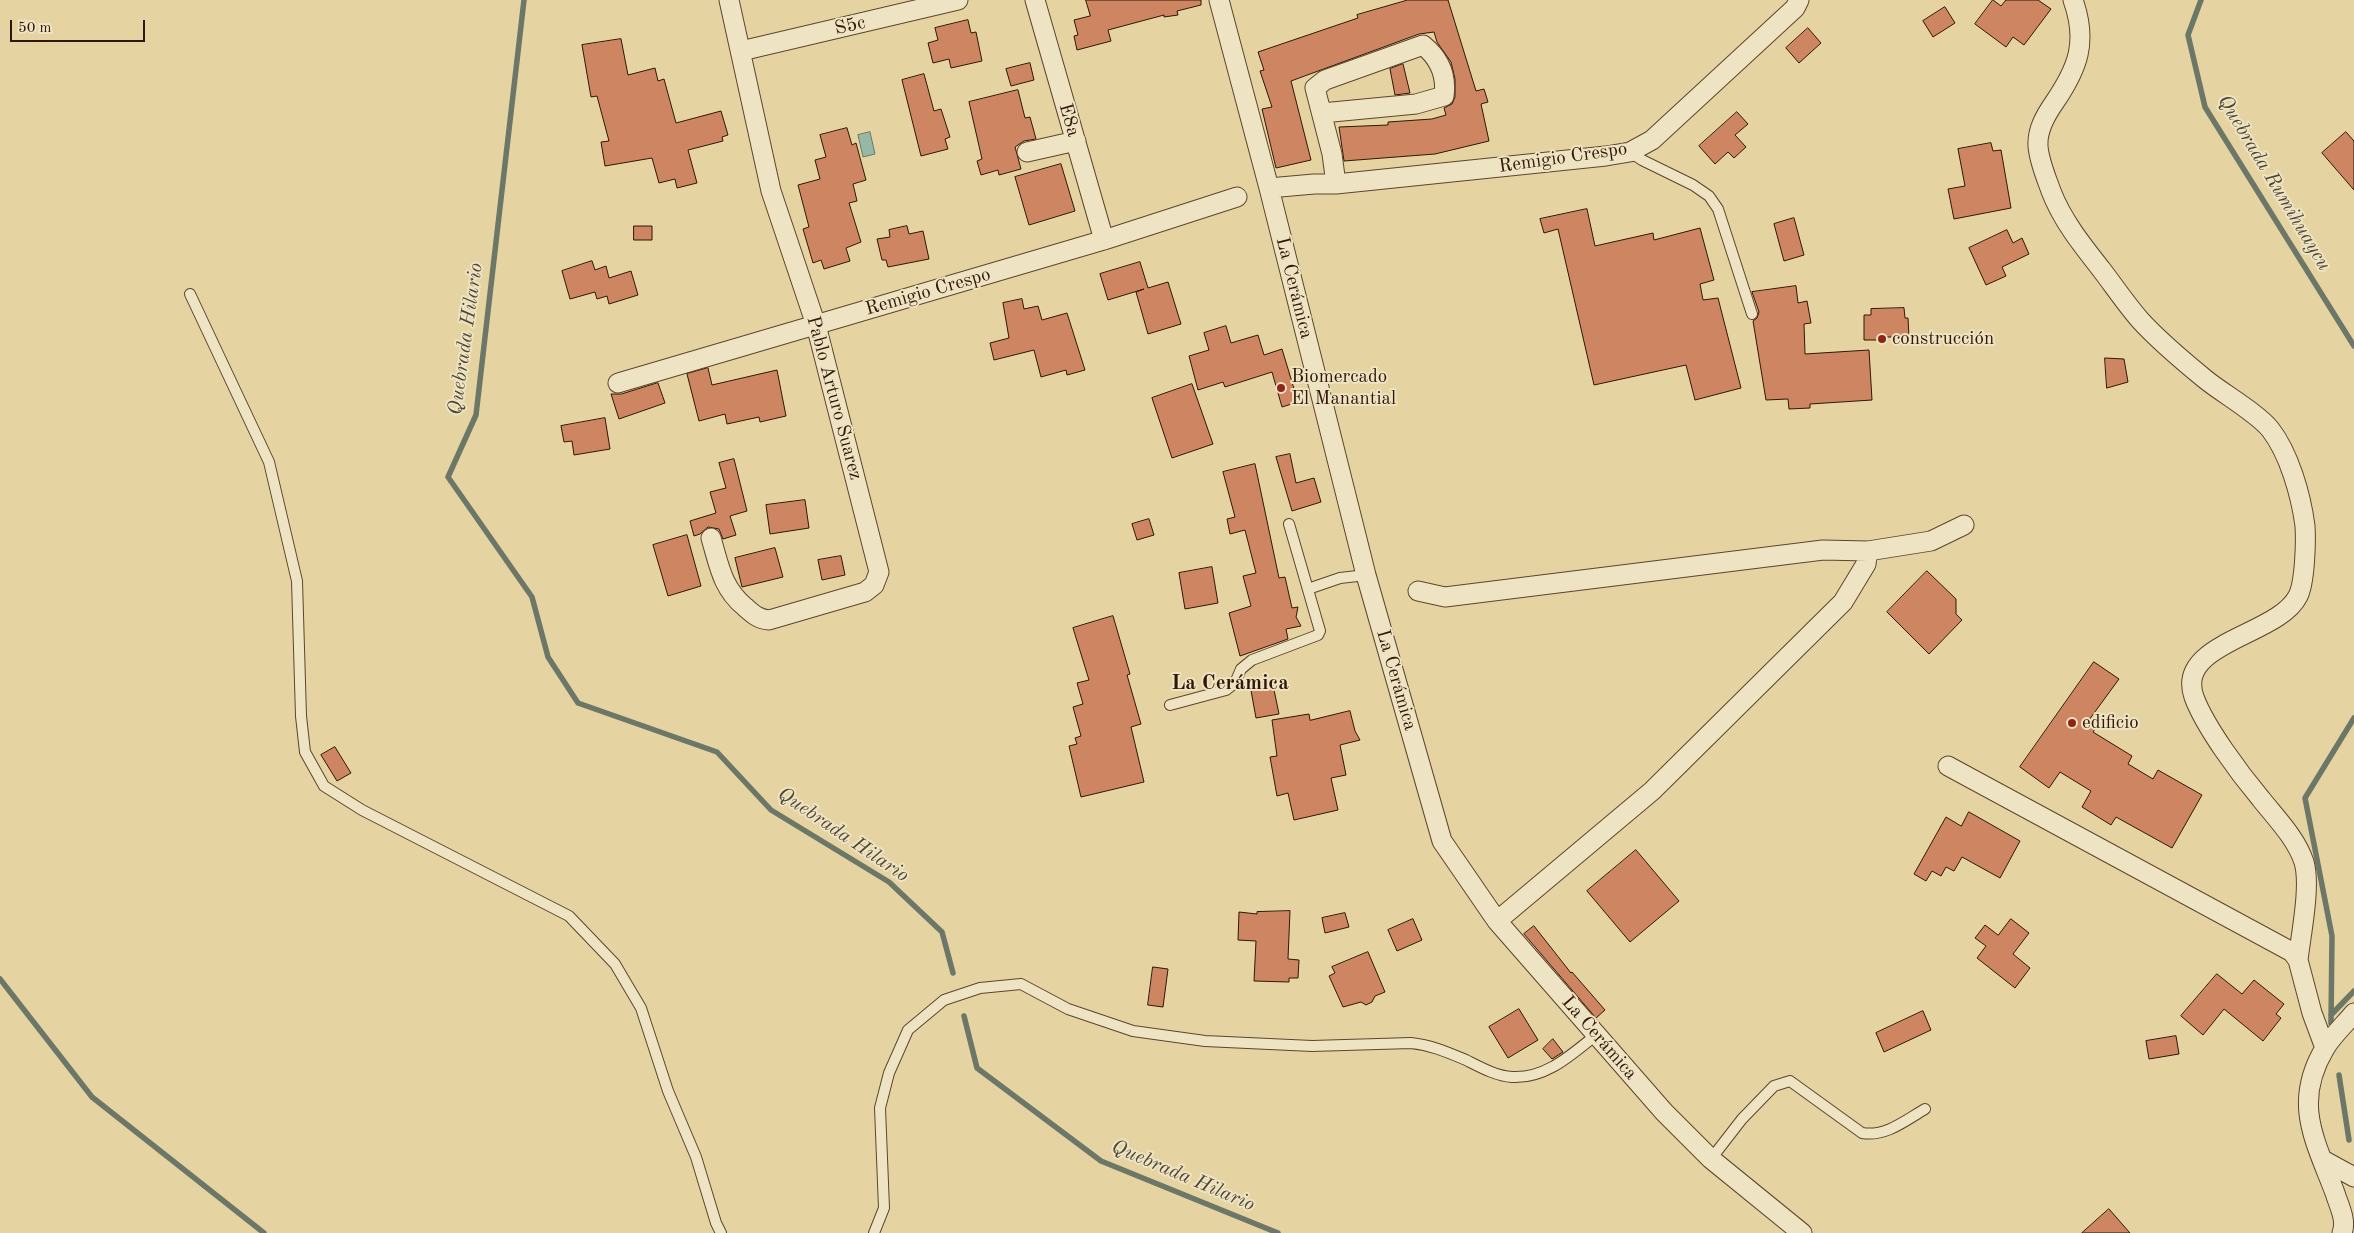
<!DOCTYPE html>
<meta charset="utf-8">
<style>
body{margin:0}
#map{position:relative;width:2354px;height:1233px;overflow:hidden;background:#e5d4a1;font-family:"Old Standard TT",serif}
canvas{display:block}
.scale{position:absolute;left:10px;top:20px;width:135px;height:22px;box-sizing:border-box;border:2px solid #2f1606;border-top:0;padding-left:6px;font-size:15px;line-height:18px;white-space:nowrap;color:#2f1606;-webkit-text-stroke:4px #eee3c2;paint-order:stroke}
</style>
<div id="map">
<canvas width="2354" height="1233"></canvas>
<div class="scale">50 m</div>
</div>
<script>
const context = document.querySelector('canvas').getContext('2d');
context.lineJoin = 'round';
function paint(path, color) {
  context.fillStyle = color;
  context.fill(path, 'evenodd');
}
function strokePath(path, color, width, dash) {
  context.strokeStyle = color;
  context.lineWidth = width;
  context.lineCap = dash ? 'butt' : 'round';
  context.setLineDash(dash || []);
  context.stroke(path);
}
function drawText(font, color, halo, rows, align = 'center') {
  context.font = font + ' "Old Standard TT",serif';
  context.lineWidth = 4;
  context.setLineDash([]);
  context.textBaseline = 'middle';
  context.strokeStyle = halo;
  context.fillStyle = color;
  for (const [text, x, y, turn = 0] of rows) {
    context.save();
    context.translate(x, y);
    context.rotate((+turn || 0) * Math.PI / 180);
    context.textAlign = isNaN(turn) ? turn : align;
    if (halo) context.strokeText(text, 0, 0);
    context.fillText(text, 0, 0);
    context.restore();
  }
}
const water = new Path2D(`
 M870,132L875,154L863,157L858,135Z`);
paint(water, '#96b8a7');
strokePath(water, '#6d7767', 1);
strokePath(new Path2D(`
 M524,0L476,415L448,477L532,597L548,657L578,703L717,752L771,810L889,882L942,932L953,973
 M2201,0L2188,35L2205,107L2354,346
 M0,979L92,1097L264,1233
 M2331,1015L2354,991
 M964,1016L977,1068L1101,1161L1278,1233
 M2331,1023L2332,936L2305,798L2354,718
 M2339,1075L2349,1140`), '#6d7767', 5.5);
const building = new Path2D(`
 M1086,0H1201V5L1177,11L1178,15L1164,17V15L1108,30L1111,41L1077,50L1074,36L1078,35L1074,20L1090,16Z
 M1408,0H1448L1476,91L1484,89L1488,102L1481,104L1489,141L1435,154L1344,161L1339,127L1388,125V122L1432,119L1446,115L1444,108L1452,104L1455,97V79L1451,62L1437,42L1434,32L1419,34L1291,81L1311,160L1276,168L1262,109L1272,107L1260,71L1264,70L1258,52L1358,18L1357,15Z
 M1993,0L2001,6L2006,0H2038L2051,9L2024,45L2013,37L2006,47L1975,24Z
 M1945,7L1955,23L1933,37L1923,21Z
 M968,20L971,33L976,32L982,61L951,68L949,59L933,63L928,43L938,40L935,28Z
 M1808,28L1821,43L1799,63L1786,48Z
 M621,39L628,75L655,68L658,81L664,79L676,123L721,111L728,135L722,137L723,141L688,150L697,183L677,188L675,179L659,183L652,158L605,166L601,142L609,141L597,96L591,97L582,45Z
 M1030,63L1034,80L1011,86L1006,69Z
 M1403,64L1410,93L1395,95L1390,69Z
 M924,74L934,111L941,109L950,137L945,139L948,149L921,156L902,80Z
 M1018,90L1025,118L1030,117L1036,139L1024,141L1015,147L1021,169L999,175L998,170L981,175L977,161L982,159L969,102Z
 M1737,112L1748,124L1735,135L1746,147L1734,158L1728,152L1715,164L1699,146Z
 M847,128L852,145L856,143L866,180L853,184L857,201L849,203L861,242L846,248L850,261L824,269L821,260L813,263L803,229L809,227L798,185L820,179L815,160L826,157L820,135Z
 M2346,132L2354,141V190L2322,153Z
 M1991,143L1993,151L2001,150L2011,208L1954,219L1948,189L1965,186L1958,149Z
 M1061,164L1075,211L1029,225L1015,177Z
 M1587,209L1595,246L1653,233L1654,240L1700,228L1714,280L1700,284L1703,300L1718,298L1741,388L1695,400L1686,365L1594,385L1558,229L1544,233L1540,219Z
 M1794,218L1804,255L1784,261L1774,224Z
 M634,226H652V240H634Z
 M907,226L909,234L923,231L929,259L888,267L886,260H882L877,239L890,237L889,230Z
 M2007,230L2013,243L2022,238L2029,254L2002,267L2006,276L1986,285L1969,248Z
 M592,261L595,270L606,266L609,278L631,271L638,295L609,304L607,296L597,299L595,292L570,299L562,271Z
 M1140,262L1148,288L1168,282L1181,324L1148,334L1136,292L1144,289L1108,300L1100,274Z
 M1796,286L1798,303L1807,301L1811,323L1804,324L1805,354L1869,350L1872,400L1810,404V408L1789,409L1788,399L1766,400L1753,321L1757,318L1759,312L1752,292Z
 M1022,299L1024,309L1038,306L1042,320L1067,313L1085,370L1067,375L1066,370L1041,377L1034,350L994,360L990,343L1009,338L1003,303Z
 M1904,308L1905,318H1908L1909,337H1885V340H1864V315H1871V309Z
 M1226,326L1231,343L1258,335L1264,355L1282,349L1298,402L1282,407L1272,372L1225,387L1223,382L1198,390L1189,356L1209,350L1204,333Z
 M2105,358L2124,359L2128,382L2107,388Z
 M708,368L712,385L777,370L786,416L760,422L759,417L727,424L725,414L699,421L687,374Z
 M658,383L665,403L619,419L611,394H621Z
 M1192,384L1213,444L1172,458L1152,398Z
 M605,418L610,449L574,455L572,441L564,442L561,426Z
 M1290,454L1296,483L1314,478L1321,502L1292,511L1276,457Z
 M734,459L747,511L730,516L736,535L723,539L719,529L708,527L700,534L694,536L690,521L716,513L710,492L726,488L719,463Z
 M1255,464L1279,578L1285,577L1292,608L1298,607L1296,617L1301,626L1286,629L1288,639L1240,656L1229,613L1251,606L1243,576L1256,573L1245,530L1230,534L1227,519L1235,517L1223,472Z
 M805,500L809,528L770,534L766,505Z
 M1149,519L1154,535L1137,540L1132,524Z
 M687,535L701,586L668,596L653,545Z
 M775,548L783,577L742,587L735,558Z
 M841,556L845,575L822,580L818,560Z
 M1212,567L1218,603L1185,609L1179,573Z
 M1927,571L1956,599V614L1962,620L1929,654L1887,612Z
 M1113,616L1130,674L1127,675L1141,724L1131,727L1144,782L1081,797L1069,746L1077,744L1075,738L1081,736L1073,707L1083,704L1077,683L1089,680L1073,628Z
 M2094,662L2119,679L2089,720L2097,726L2093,732L2132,756L2128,764L2153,779L2158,770L2202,795L2172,848L2116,817L2111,825L2082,807L2091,791L2060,772L2049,788L2020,767Z
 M1272,680L1279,714L1256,718L1250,685Z
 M1350,711L1355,731L1360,740L1340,745L1346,775L1331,778L1338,810L1294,820L1288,793L1277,796L1270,757L1277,756L1272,720L1309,714L1310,720Z
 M335,747L351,773L337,781L321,755Z
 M1969,812L2020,841L2000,878L1962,857L1954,871L1946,867L1941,876L1932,871L1926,881L1914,874L1946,817L1961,826Z
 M1636,850L1679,901L1630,942L1587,891Z
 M1290,911L1288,959L1299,960L1298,978H1289V982L1254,981L1256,941L1238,940L1239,912L1257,914V912Z
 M1345,913L1349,927L1325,933L1322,918Z
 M1413,919L1422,940L1397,951L1388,930Z
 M2011,919L2029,933L2013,954L2030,968L2015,988L1977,958L1986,946L1975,938L1985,925L1998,935Z
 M1534,926L1571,973L1572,972L1605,1010L1596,1018L1524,934Z
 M1368,952L1385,992L1375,996L1372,1002L1366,1005L1361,1002L1343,1007L1329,976L1335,973L1332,967Z
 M1153,967L1168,969L1163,1007L1148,1005Z
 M2217,974L2242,994L2254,980L2284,1004L2276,1014L2281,1018L2263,1041L2224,1009L2203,1035L2181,1016Z
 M1519,1009L1538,1040L1508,1058L1489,1027Z
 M1923,1011L1931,1030L1884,1052L1876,1033Z
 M2176,1036L2179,1054L2149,1059L2146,1041Z
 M1553,1039L1563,1052L1552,1059L1543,1049Z
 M2109,1209L2130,1233H2082Z`);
paint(building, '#cd8661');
strokePath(building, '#2f1606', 1);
const service = new Path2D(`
 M1630,152L1642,160L1693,185L1709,196L1718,209L1752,314
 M190,294L269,462L297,581L301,716L305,752L324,786L362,810L569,916L615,964L641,1008L668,1091L696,1157L716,1223L721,1233
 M1308,589L1340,578L1366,575
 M1170,705L1226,690L1235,683L1241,669L1252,660L1318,635L1320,631L1289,524
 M1711,1159L1742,1119L1774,1086L1790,1081L1862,1133C1886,1137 1906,1120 1925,1109
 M874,1233L884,1208L880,1108L889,1073L908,1030L944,1000L980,988L1021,984L1068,1009L1133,1031L1205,1041L1312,1046L1411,1043C1431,1045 1447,1052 1466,1060C1480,1067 1496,1076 1512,1077C1546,1079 1572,1054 1596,1035`);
const minor = new Path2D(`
 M1035,0L1104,240
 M1219,0L1269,188L1366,575L1442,841L1497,921L1664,1112L1711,1159L1802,1233
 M2073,0C2088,42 2078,68 2054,103C2045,116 2037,130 2038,146C2039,161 2046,177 2051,191C2062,220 2082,245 2101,269C2114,286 2126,304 2140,320C2159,341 2183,361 2205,379C2222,393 2257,413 2270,429C2289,453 2301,495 2305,526C2306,542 2305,582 2298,596C2278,636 2175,642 2194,697C2205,727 2240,774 2261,799C2276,818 2296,838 2304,862C2311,886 2301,934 2298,960
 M741,51L958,0
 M1322,113L1416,104L1444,96C1447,74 1439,58 1423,45L1325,80L1315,88L1332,154L1336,184
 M1027,152L1076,141
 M1269,188L1314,184H1336L1606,156L1630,152L1652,140L1795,8L1799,0
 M618,383L1104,240L1237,197
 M711,538C719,565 722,588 745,607C753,614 758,619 769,620L865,592L874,585L879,572L816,325L771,191L729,0
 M1418,591L1445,597L1823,550L1868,551L1931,541L1964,525
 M1948,766L2292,952L2298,960L2312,1013L2325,1048
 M1497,921L1652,791L1843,602L1866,564L1868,551
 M2323,1160L2354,1177
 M2342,1233C2347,1220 2339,1206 2335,1193C2315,1140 2292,1103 2325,1048C2332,1036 2345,1024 2354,1013`);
strokePath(service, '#5c462d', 12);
strokePath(minor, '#5c462d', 21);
strokePath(service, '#eee3c2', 10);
strokePath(minor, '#eee3c2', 19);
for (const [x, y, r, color] of [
 [1882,339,5,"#8f2418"],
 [1281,388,5,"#8f2418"],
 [2072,723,5,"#8f2418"]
]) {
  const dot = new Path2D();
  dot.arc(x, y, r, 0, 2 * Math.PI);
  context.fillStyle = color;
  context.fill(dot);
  strokePath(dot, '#eee3c2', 2);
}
drawText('19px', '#2f1606', '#eee3c2', [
 ["S5c",850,26,-13],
 ["E8a",1069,120,74],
 ["Remigio Crespo",1563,158,-8],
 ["La Cerámica",1294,288,76],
 ["Remigio Crespo",928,292,-16],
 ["Pablo Arturo Suarez",834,398,75],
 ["La Cerámica",1396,680,74],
 ["La Cerámica",1599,1038,49]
]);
drawText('19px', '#2f1606', '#eee3c2', [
 ["construcción",1892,339],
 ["Biomercado",1291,377],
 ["El Manantial",1291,399],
 ["edificio",2082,723]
], 'left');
drawText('italic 20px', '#4e4736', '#eee3c2', [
 ["Quebrada Rumihuaycu",2274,183,59],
 ["Quebrada Hilario",466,339,-82],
 ["Quebrada Hilario",843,835,34],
 ["Quebrada Hilario",1183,1176,23]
]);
drawText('bold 21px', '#2f1606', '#eee3c2', [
 ["La Cerámica",1230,683]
]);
</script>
